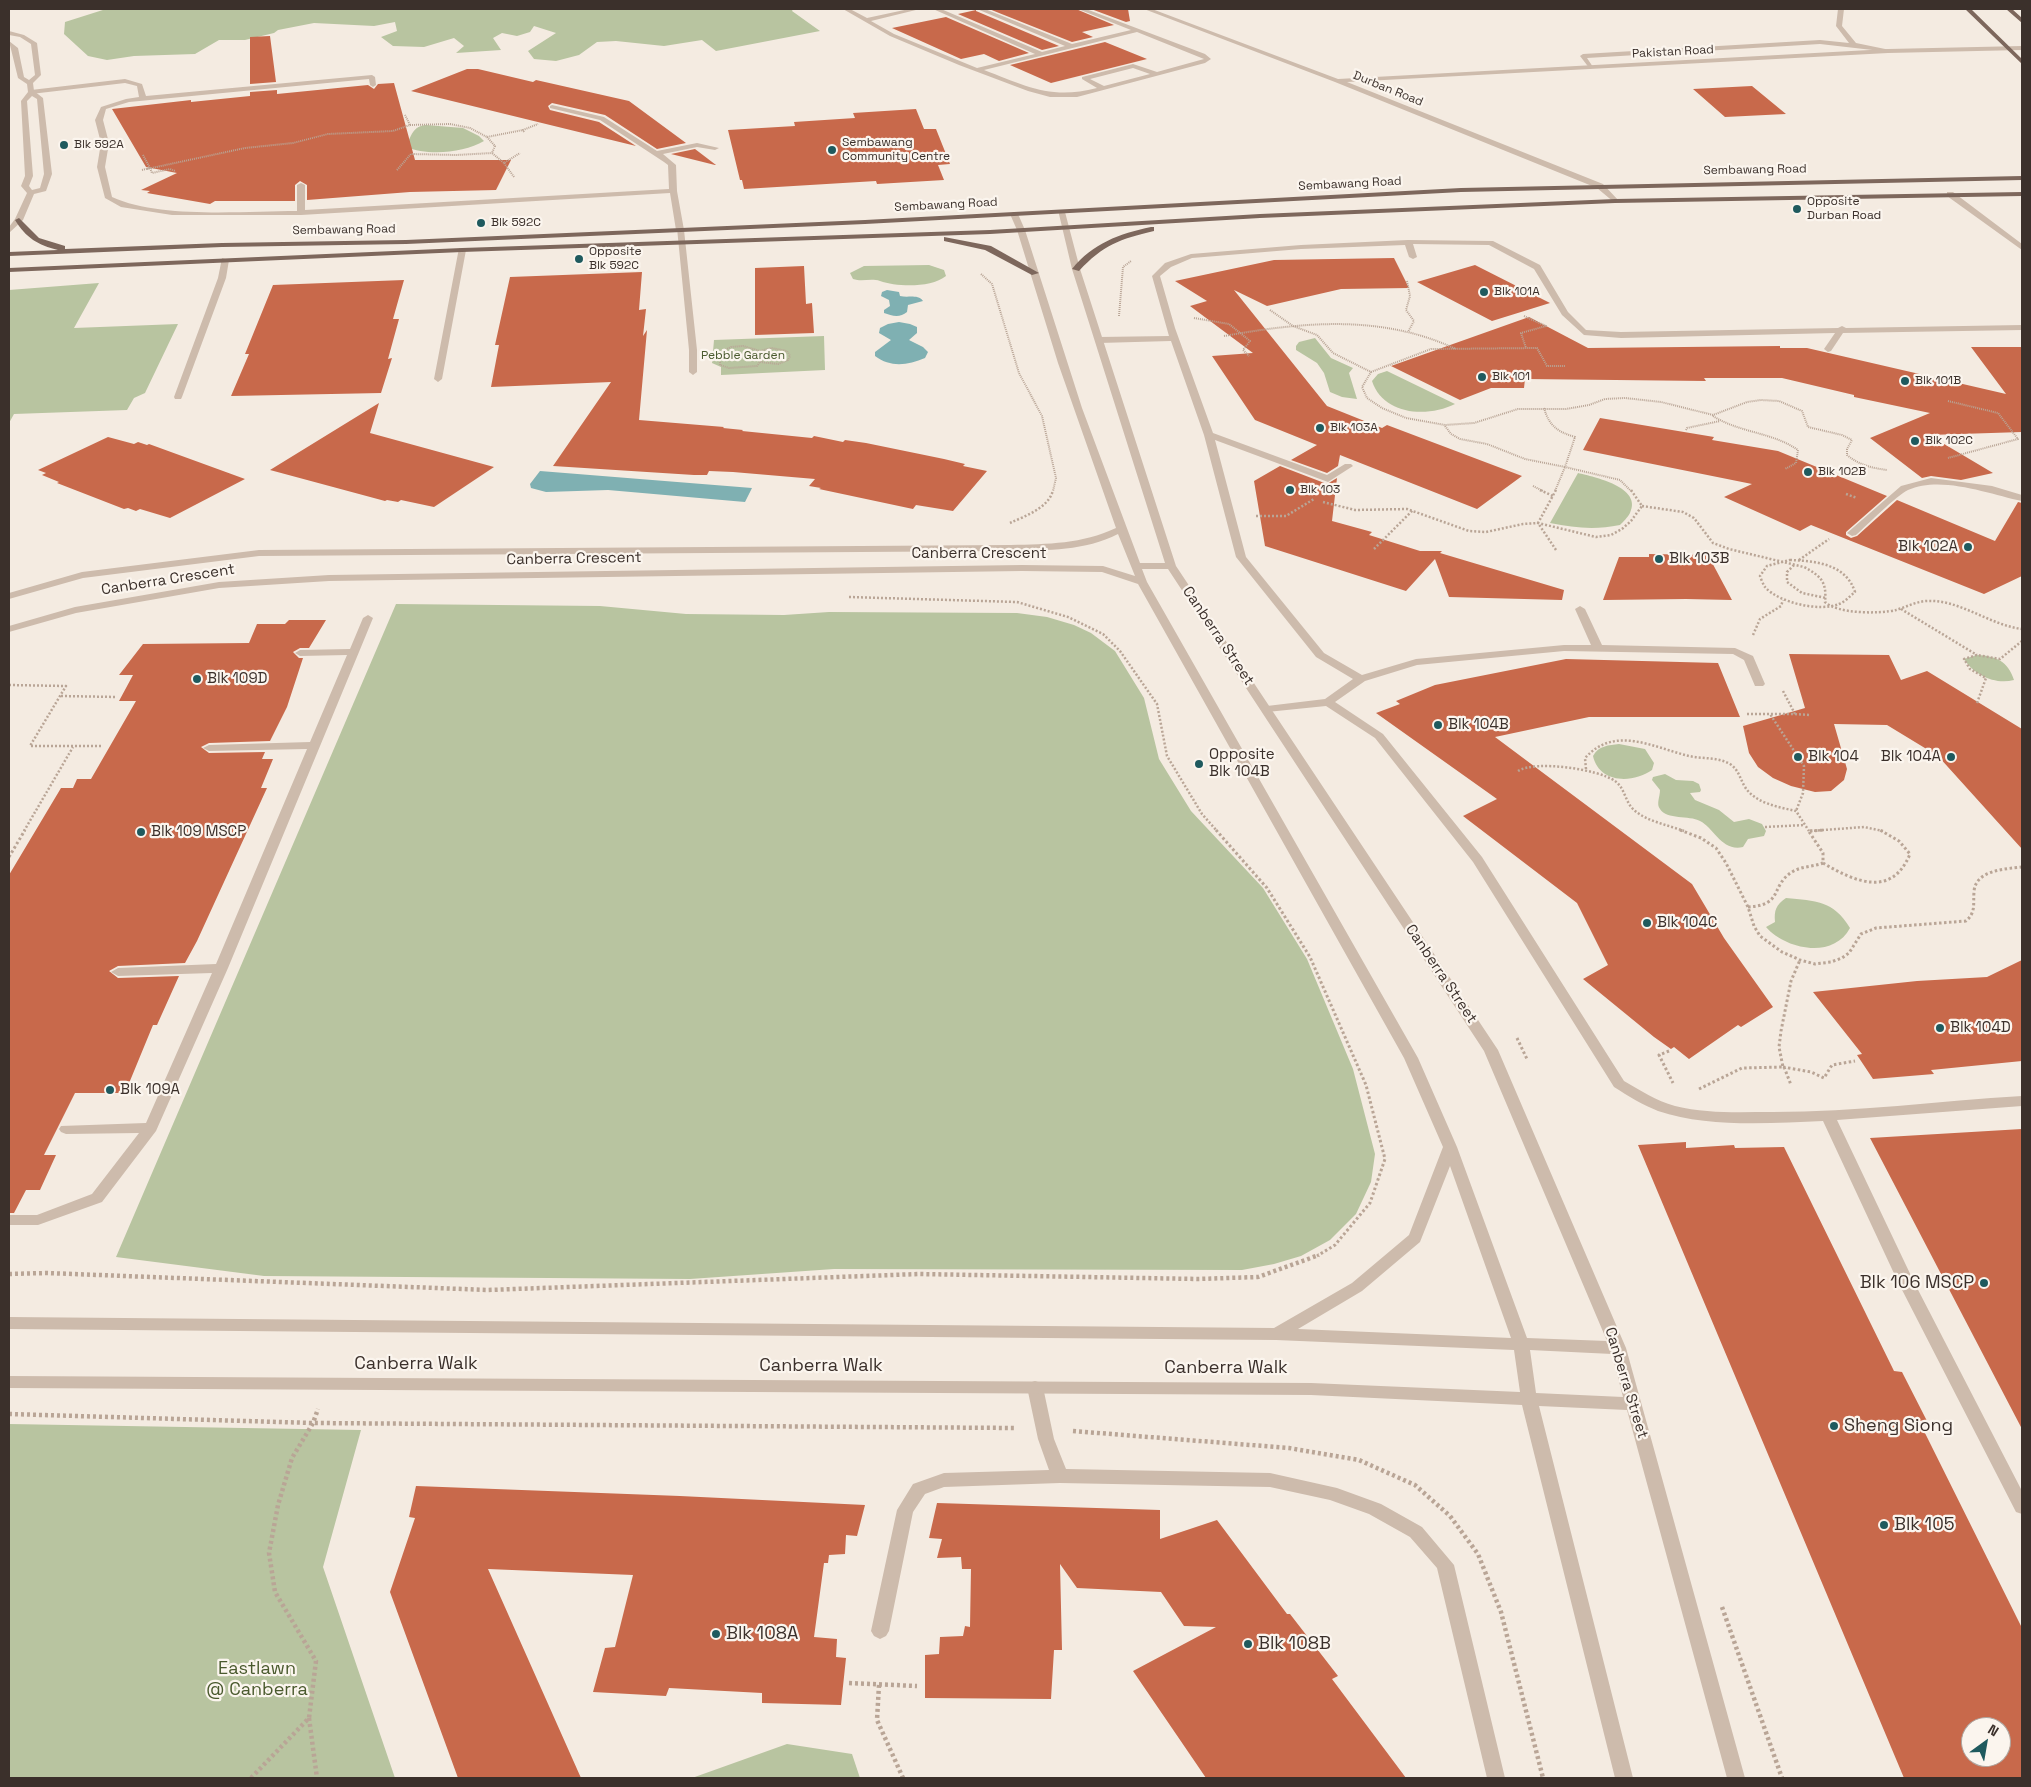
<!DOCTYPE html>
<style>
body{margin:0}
#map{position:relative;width:2031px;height:1787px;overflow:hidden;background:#f4ebe1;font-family:"Space Grotesk",sans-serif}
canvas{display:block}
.frame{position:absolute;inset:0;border:10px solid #3b302b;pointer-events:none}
.north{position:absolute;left:1961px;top:1717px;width:50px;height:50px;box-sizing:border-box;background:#fbf5ee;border:1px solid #aea6a0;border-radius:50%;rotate:32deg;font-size:14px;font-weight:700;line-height:20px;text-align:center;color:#3b302b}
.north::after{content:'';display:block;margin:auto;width:18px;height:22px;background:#1f5a5e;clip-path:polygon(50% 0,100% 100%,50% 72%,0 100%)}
</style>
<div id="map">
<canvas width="2031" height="1787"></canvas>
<div class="frame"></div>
<div class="north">N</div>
</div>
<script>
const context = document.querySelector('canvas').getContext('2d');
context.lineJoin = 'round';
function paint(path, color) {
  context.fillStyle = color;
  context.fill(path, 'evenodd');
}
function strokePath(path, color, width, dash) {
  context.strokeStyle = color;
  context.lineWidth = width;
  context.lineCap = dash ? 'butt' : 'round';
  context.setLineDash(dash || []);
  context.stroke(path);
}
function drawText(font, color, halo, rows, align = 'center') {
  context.font = font + ' "Space Grotesk",sans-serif';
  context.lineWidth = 4.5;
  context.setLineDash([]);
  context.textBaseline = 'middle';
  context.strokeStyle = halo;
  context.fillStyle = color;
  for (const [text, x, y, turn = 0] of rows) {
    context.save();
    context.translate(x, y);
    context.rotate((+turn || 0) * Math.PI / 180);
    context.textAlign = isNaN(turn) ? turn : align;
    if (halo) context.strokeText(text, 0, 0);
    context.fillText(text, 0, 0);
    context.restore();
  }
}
paint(new Path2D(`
 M106,9H793L792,11L820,31L716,51L702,40L664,46L616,41L597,42L579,55L556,61L534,59L528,51L556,33L534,26L530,32L517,36L502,33L493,38L501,50L456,53L464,46L454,38L424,47L393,46L381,37L397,31L395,22L374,26L314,23L278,30L274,33L245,40H219L195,54L134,56L107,60L88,56L64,34L65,22Z
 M426,125L463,128L479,136L484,141C464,153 428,156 406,147C411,136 413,126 426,125Z
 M929,265L944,270L946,276C931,288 897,287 880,281C871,278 862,282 853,279L850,273L864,266Z
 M99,283L74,328L178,324L145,393L134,398L127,410L14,414L9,423V290Z
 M824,336L825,370L721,375V367L712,363L714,340Z
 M1315,338L1331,358L1353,368L1349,373L1357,399L1342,397L1330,392L1324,373L1317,363L1296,350V346L1299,342Z
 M1387,371L1455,404C1427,418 1383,415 1372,381L1378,374Z
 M1578,473C1594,477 1643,487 1630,513C1628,517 1623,522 1620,525C1595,530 1575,528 1550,523Z
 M396,604L600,606L686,614L784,615L829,612L1017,613L1047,617L1074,625L1091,633L1115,651L1144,698L1159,759L1191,811L1263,888L1307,959L1353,1069L1375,1154L1371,1182L1356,1214L1330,1240L1301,1256L1274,1264L1242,1270L834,1269L690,1279L264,1276L116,1257Z
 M1977,655C1996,656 2008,661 2014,680C1995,685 1974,675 1964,659Z
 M1619,744L1645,749L1654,763L1652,770C1632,784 1599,783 1593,756C1598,746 1609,745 1619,744Z
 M1665,774L1676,780L1693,781L1699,784L1701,790L1700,792L1690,793L1695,800L1719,810L1734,822L1749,819L1762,824L1766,831L1764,836L1748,839L1743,847C1722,852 1714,828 1700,821C1689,815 1667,820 1660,809C1656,804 1660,797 1660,790L1652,780L1653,777Z
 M1786,898C1816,901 1833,900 1850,928C1833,960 1785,949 1766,927L1775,922C1774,910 1776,905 1786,898Z
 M9,1424L361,1430L323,1567L395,1778H9Z
 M787,1744L852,1754L860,1778H692Z`), '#b8c4a0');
paint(new Path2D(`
 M887,290L899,292L900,296C908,298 918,294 923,301L908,305L907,312C900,318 892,316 884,313V310L890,306L889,300L881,296L882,292Z
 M899,322L910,324L917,327V333L909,340L923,347L928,352L925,358C908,365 891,368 875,356V352L891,340L879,333L880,328L888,324Z
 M540,471L752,488L745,502L608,490L546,492L531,488L530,484Z`), '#7fb0b2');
paint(new Path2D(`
 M989,9H1076L1114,25L1082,32L1093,37L1072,42Z
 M1091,9H1128L1130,21L1126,22Z
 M976,10V11L1059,46L1042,50L958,14Z
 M946,17L1029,53L999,61L984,54L961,59L892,28Z
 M270,36L276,82L250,84V37Z
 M1105,42L1147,59L1051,83L1010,65Z
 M467,69H478L533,82L536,80L629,101L686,143L657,149L605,115L552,103L548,106L550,110L599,122L636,146L411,91Z
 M394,83L415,160H511L496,190L410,192L307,200V185L300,181L295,185V201H215L210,204L147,193L150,191L141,190L177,173L146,167L112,109L191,100V102L250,96V92L277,90V94L368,85L374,89L378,84Z
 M1752,86L1786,114L1725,117L1693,89Z
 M916,109L924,129H936L950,164L938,165L944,180L877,184L876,181L744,189L742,180H740L728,130L795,126L794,122L855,118L853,113Z
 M695,149L716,165H715L671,154Z
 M1394,258L1409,288L1341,289L1267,306L1234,290L1327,406L1382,428L1387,425L1522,476L1477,509L1340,455L1338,466L1327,473L1291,460L1317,445L1255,420L1212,356L1253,353L1190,306L1207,301L1175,281L1274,260Z
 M1475,265L1550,303L1492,321L1417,282Z
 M804,266L806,304L812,303L814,333L755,335V268Z
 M642,272L639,310L646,309L643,336L647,330L639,420L724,427L723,428L743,430L742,431L812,438L814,436L843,442L845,440L866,443L944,459L965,464L963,466L987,471L953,511L916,505L913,509L819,489L821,488L809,486L815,479L733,472L709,471L707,475H694L553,466L611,382L491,387L499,345H495L510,277Z
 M404,280L393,319H399L388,359L392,358L381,393L231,396L249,354H245L273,285Z
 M1529,317L1588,348L1780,346V348H1807L2006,394L1971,347H2022V432L1929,435L1993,473L1961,480L1931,476L1922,478L1870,438L1930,413L1854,397V395L1782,378H1704L1706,381L1525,379L1524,388H1491L1460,400L1391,366Z
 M379,403L370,433L494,467L434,507L401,500L398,502L387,500L385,501L270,470Z
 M1600,418L1714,437L1712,440L1778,451L1887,496L1846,532V535L1851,538L1857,536L1897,500L1995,541L2018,502L2022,503V576L1984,594L1811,525L1800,531L1724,497L1752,484L1583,450Z
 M108,437L134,444L138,442L147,445L149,444L245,479L170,518L140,509L136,511L128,508L124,509L57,483L59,482L42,475L46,473L38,470Z
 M1280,466L1327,484L1337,478L1332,521L1372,532L1369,535L1420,551H1442L1440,553L1564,590L1562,600L1449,597L1435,559L1406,591L1265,546L1254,481Z
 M1649,554L1708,555L1732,600L1686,599L1603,600L1619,557H1649Z
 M289,620H326L309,648H300L293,652L299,658H303L287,707L270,741L209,743L201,747L209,753L265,752L262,759H273L261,788H267L197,941L185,963L118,966L109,971L118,978L179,976L157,1025H153L125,1093H75L44,1155H56L40,1190H26L14,1213H9V875L61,788H73L77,779H91L136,701H119L133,675H119L143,644L249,643L257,624H285Z
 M1789,654L1889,655L1901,680L1927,671L2022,729V849L1938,756L1887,725L1834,724L1847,769L1844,780L1831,791L1815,792L1791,786L1773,778L1758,767L1749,753L1743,726L1805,708Z
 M1566,659L1718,663L1740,717H1589L1495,737L1692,884L1724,938L1773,1007L1741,1027L1738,1025L1689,1059L1674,1047L1671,1049L1654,1037L1583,979L1608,965L1577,903L1463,816L1497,799L1376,713L1400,704L1396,701L1435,685Z
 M2022,960V1061L1931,1070L1934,1074L1873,1079L1857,1055L1862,1054L1813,992L1917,981L1987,977Z
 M2022,1129V1429L1870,1138Z
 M1686,1142V1148L1734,1145L1735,1148L1784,1147L1894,1371L1902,1372L1927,1421H1919L2022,1628V1778H1904L1638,1145ZM1971,1727H2001V1757H1971Z
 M416,1486L680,1496L865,1505L857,1536L846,1535L845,1554L829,1555L828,1563H824L814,1637L837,1639L836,1657L846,1658L841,1705L762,1703V1693L669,1688L666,1696L593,1692L605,1648L615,1647L633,1575L488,1569L581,1778H458L390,1592L415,1518L409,1517Z
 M937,1503L1160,1510V1539L1217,1520L1287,1614H1290L1338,1676L1332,1679L1406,1778H1206L1133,1671L1216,1627L1184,1626L1161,1592L1077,1588L1060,1564L1062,1650H1054L1051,1699L925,1698V1655L939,1654L940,1637L963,1636L965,1626L970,1627L971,1569H962L961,1557L937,1558L942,1539L929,1538Z`), '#c8694b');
strokePath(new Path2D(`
 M410,125L450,124L470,128L487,137L523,130
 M524,132L523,130L538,124
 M487,137L495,146L492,153L504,163
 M150,168L152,173L170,169L175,171
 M147,169L245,148L293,143L328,134L393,131L410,125L405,115
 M142,170L150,168L143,155
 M397,170L411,154L456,155L492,153
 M514,177L504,163L520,153
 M981,274L992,284L1019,373L1042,416L1056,478L1053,491
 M1407,281L1410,296L1406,310L1414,321L1408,332
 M1270,310L1293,326L1317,335L1333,353L1371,372L1362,387L1367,398L1382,408L1406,418L1445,425L1474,423L1518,409H1566L1589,405L1605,399L1625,398L1661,402L1713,415L1747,402L1761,400L1779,401L1802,411L1808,427L1842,435L1852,440L1847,449V455C1859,465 1872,468 1887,470
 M1119,316L1123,267L1131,261
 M1524,316L1546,326L1521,333L1526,348
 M1194,318L1229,324L1250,341L1243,350L1249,356
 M1224,336C1303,322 1381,314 1456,349
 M716,351L721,352L731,347L743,346L760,351L771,348L787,351L790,356L788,360L778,364L760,362
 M720,362V365L729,368L757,366L762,359L760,351
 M1371,372L1431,349L1537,348L1547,366H1565
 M1948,401L1998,413L2018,439L1948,458
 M1544,408C1549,426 1558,432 1575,437L1565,467L1620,480L1631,491
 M1713,416C1740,433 1772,432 1798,450L1796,463L1785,469
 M1445,426L1451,434L1460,439L1487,444L1525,459L1565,467L1555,491
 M1686,430L1687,428L1720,421
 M1533,486L1543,491`), '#b9a596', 2, [1, 1]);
strokePath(new Path2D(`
 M1540,490L1553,496
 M1556,490L1538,523L1556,550
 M1846,494L1857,498
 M1323,502L1355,510L1407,509L1469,531L1486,532L1523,524L1538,523L1596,537L1611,535L1622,529L1631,521L1642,506L1631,490
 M1642,506L1683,512L1694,518L1713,543L1729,549L1804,567C1821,576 1827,582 1825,602C1837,614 1880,614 1896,610C1906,607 1915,602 1926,601C1960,599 1989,625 2022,629
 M1256,516H1286L1314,499
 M1010,523C1025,516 1049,508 1053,490
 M1374,549L1413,510
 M1790,560C1816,561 1846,564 1855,592C1850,596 1845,602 1839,604C1820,612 1779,603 1765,587C1763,584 1761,579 1760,576L1767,566Z
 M1799,560L1829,539
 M1794,565L1787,572V582L1802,593L1826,598
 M849,597L1017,602L1068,617L1103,634L1120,651L1157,704L1167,756L1202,814L1217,831
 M1901,609L1977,655
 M1753,635L1760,619L1781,606L1783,600
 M9,685L66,686L30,746H103
 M1783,691L1795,714H1770L1804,766L1803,793L1796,811
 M61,696L116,697
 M1977,703L1986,678L1970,669L1964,659L1977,655L2000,659L2022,641
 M1747,714H1770
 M1795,714L1810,715
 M1586,769L1585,758C1615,725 1652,747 1689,756C1703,759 1718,757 1730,764C1739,770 1740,779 1745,787C1755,803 1778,807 1796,811L1809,831
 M1518,771C1535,760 1598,769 1615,781C1625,788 1625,802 1634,810C1646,821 1668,825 1684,831
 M1765,827L1805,825
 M24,831L73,747
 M1810,831L1864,827L1883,831`), '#b9a596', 2.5, [2, 2]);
strokePath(new Path2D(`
 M1216,830L1267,888L1310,957L1366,1085L1385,1159L1370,1203L1335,1245L1317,1256
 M1680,830L1701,838L1716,848L1726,863L1748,907L1754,926L1760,936L1782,952L1800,960L1815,964L1831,962L1842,958L1849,953L1861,934L1876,928L1966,921C1976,912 1973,905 1974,892C1975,870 2005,869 2022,867
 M1810,831L1825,830
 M9,857L25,830
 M1823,863C1855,882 1892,898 1910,854L1899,841L1880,830
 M1748,907C1784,905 1770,886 1792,872C1801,866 1813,867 1823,863V853L1808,830
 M1517,1038L1527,1059
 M1669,1051L1659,1055L1673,1083
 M1783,1067L1811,1072L1824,1078L1832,1065L1855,1061
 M1784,1067L1791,1085
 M1699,1089L1742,1068L1783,1067L1779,1047L1781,1031L1791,981L1800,960`), '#b9a596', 3, [2.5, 2.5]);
strokePath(new Path2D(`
 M9,1274L47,1273L488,1290L919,1274L1198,1279L1258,1277L1319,1255
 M9,1414L313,1423L1014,1428
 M1073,1431L1289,1448L1359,1460L1415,1485L1450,1516L1478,1554L1501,1612L1543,1778
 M1722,1607L1782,1778
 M849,1683L917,1686
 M879,1685L877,1720L903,1778
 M309,1718L317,1778
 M251,1778L309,1718L316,1661L275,1592L269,1553L278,1505L292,1458L313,1423L318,1409`), '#b9a596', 4.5, [3, 3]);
paint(new Path2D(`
 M843,9H850L867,18L909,9H920L871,21L894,34L977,68L1035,54L933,9H941L1042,52L1065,46L977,9H985L1072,44L1131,30L1078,9H1086L1205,54L1211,59L1205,63L1077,97H1050L1028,91L959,65L890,36ZM1137,32L1204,59L1157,72L1133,64L1082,77V79L1097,88C1051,100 1026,86 984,70ZM1133,68L1150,74L1104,86L1090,79Z
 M1838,9H1844L1842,26L1856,43L1890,50V52L1820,44L1587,58L1593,67L1590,69L1580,56L1583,54L1820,40L1849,43L1836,26Z
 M372,75L375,77L376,85L373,87L370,85L369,79L129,102L106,109L103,120L109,143L105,167L112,197C160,219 244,211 297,211V185L301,183L305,185V210L669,189L668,165L664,162L600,120L550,108V106L552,105L604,117L657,151L697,143L719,148L715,150L697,147L663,154L676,165L677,191L684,230L680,232L676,230L670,193L301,215H172L121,207L105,198L97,167L101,143L95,120L101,107L126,99L139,97L137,86L125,83L31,94L28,92L31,90L125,79L142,84L146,96Z
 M1947,192H1953L2022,244V250L1947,196Z
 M1408,240L1493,241L1540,265L1568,312L1586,330L1621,332L1838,328L1842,326L1846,328L2022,325V330L1843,333L1831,351L1828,352L1824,349L1835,333L1621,338L1584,335L1562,315L1534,269L1489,245L1413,244L1417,257L1413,259L1409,257L1405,245L1301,249L1192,258L1171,267L1160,276L1175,328L1213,433L1327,475L1345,464H1351L1353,466L1328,482L1215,440L1246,557L1324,653L1362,675L1416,659L1564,645H1591L1575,609L1580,606L1585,609L1602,645L1735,648L1753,656L1765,684L1763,686H1755L1744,660L1733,654L1564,651L1417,665L1365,681L1335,702L1383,734L1482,857L1624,1081C1640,1090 1656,1101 1675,1106C1707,1114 1740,1112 1773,1112C1856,1112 1939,1101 2022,1096V1106L1837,1120L1914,1282L2022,1491V1514L2016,1512L1898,1282L1823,1121C1772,1123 1708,1128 1658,1111C1643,1105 1628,1096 1614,1087L1473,862L1375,738L1326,706L1267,712L1261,709L1267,706L1325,699L1353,679L1316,657L1236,557L1204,435L1171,341L1099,343L1095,340L1099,337L1169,336L1152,276L1165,263L1191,254L1301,245Z
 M1931,478L1992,486L2022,495V501C1989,494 1941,475 1908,490C1897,495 1867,525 1856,535L1852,536L1847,533L1901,486Z
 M368,615L373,618L359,652L228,968L156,1131L102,1202L38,1225H9V1215H37L92,1194L139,1133L66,1134L61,1132L59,1129L61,1126L146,1123L212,973L118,976L111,972L118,968L216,964L307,749L209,751L203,748L209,745L310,742L347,655L300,656L295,653L300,650L350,649L363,618Z
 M1035,1381L1041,1383L1043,1387L1054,1439L1066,1469L1270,1473L1337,1488L1381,1504L1422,1527L1454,1565L1505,1778H1487L1437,1568L1410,1537L1369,1514L1330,1500L1270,1487L1060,1483L944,1487L925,1494L913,1512L889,1631L886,1636L880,1639L874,1636L871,1631L897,1510L913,1484L944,1473L1049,1470L1038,1439L1027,1387L1029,1383Z`), '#cdbbac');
paint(new Path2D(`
 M1144,9H1152L1338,79L1888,49L2022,46V50L1888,53L1347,82L1603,184L1619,201L1615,203L1597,188L1335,82Z
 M9,31L24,35L37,43L41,75L33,83L34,91L43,98L52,174L46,191L34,194L23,220L9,233V227L15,219L27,193L21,186L25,176L21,101L28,92L27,84L18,78L9,41L18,48L24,77L29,80L35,75L31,44L20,37L9,35ZM32,96L37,99L44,174L40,188L32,190L29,186L33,176L27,101Z
 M1058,210L1065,212L1080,269L1176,566L1498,1050L1626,1348L1745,1778H1727L1627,1410L1539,1406L1633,1778H1615L1522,1405L1311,1395L9,1388V1376L1311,1383L1520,1392L1514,1350L1276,1340L9,1329V1317L1274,1328L1352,1283L1409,1235L1443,1147L1404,1058L1138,584L1102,572L1022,571L329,581L219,588L76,613L9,632V626L75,607L219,582L329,575L1022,565L1103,566L1135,576L1118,534C1085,551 1048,550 1011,551L259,556L83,578L9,599V593L82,572L259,550L1011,545C1048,544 1082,544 1116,528L1058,363L1017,230L1010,214L1014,212L1018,214L1025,230L1082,408L1140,563H1165L1072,269ZM1142,569H1168L1484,1051L1607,1341L1527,1338L1457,1147L1418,1058L1147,582ZM1450,1166L1511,1338L1298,1329L1362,1291L1420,1242ZM1530,1350L1612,1354L1623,1397L1536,1393Z
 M677,228L684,230L697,350V372L693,375L689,372V350Z
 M459,248L466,250L442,379L438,382L434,379Z
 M222,258L229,260L226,278L182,397L181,399H175L174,397L218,278Z`), '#cdbbac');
paint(new Path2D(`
 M1965,9H1971L2022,59V64Z
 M2006,9H2012L2022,18V23Z
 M2022,176V180L1461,192L865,224L406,244L222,247L9,256V252L58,250C38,245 26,238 15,220L19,218L39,238L65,246V249L222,243L406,240L865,220L1461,188Z
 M2022,192V196L1615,203L1260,218L990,234L462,252L9,272V268L462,248L990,230L1260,214L1615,199Z
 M1151,227H1154V231C1120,239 1103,245 1079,271L1072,269C1093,243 1119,234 1151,227Z
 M944,237L991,246L1039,273L1032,275L985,250L944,241Z`), '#7d675c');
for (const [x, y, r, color] of [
 [64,145,5,"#1f5a5e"],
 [832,150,5,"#1f5a5e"],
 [1797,209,5,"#1f5a5e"],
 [481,223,5,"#1f5a5e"],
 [579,259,5,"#1f5a5e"],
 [1484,292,5,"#1f5a5e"],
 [1482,377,5,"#1f5a5e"],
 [1905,381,5,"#1f5a5e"],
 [1320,428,5,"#1f5a5e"],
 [1915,441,5,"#1f5a5e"],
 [1808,472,5,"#1f5a5e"],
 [1290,490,5,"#1f5a5e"],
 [1968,547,5,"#1f5a5e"],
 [1659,559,5,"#1f5a5e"],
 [197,679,5,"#1f5a5e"],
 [1438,725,5,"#1f5a5e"],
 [1798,757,5,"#1f5a5e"],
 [1951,757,5,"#1f5a5e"],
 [1199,764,5,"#1f5a5e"],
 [141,832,5,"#1f5a5e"],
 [1647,923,5,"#1f5a5e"],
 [1940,1028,5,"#1f5a5e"],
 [110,1090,5,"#1f5a5e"],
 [1984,1283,5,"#1f5a5e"],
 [1834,1426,5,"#1f5a5e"],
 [1884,1525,5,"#1f5a5e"],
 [716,1634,5,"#1f5a5e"],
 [1248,1644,5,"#1f5a5e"]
]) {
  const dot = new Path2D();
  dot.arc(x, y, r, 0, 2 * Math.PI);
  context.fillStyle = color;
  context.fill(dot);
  strokePath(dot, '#fbf5ee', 2);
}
drawText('12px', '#3b302b', '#fbf5ee', [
 ["Pakistan Road",1673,52,-3],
 ["Durban Road",1388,89,22],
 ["Sembawang Road",1755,170,-1],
 ["Sembawang Road",1350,184,-3],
 ["Sembawang Road",946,205,-3],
 ["Sembawang Road",344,230,-1]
]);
drawText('12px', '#3b302b', '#fbf5ee', [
 ["Sembawang",842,143],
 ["Community Centre",842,157],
 ["Blk 592A",74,145],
 ["Opposite",1807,202],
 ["Durban Road",1807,216],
 ["Blk 592C",491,223],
 ["Opposite",589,252],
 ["Blk 592C",589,266],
 ["Blk 101A",1494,292],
 ["Blk 101",1492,377],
 ["Blk 101B",1915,381],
 ["Blk 103A",1330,428],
 ["Blk 102C",1925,441],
 ["Blk 102B",1818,472],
 ["Blk 103",1300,490]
], 'left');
drawText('12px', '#4a5a2e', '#fbf5ee', [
 ["Pebble Garden",743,356]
]);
drawText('15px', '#3b302b', '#fbf5ee', [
 ["Blk 102A",1958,547,"right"],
 ["Blk 103B",1669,559],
 ["Blk 109D",207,679],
 ["Blk 104B",1448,725],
 ["Opposite",1209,755],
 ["Blk 104B",1209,772],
 ["Blk 104",1808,757],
 ["Blk 104A",1941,757,"right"],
 ["Blk 109 MSCP",151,832],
 ["Blk 104C",1657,923],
 ["Blk 104D",1950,1028],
 ["Blk 109A",120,1090]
], 'left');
drawText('15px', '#3b302b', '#fbf5ee', [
 ["Canberra Crescent",979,554],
 ["Canberra Crescent",574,559,-1],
 ["Canberra Crescent",168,580,-9],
 ["Canberra Street",1218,636,56],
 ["Canberra Street",1441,974,56],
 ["Canberra Street",1626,1383,73]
]);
drawText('18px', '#3b302b', '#fbf5ee', [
 ["Blk 106 MSCP",1974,1283,"right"],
 ["Sheng Siong",1844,1426],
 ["Blk 105",1894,1525],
 ["Blk 108A",726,1634],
 ["Blk 108B",1258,1644]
], 'left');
drawText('18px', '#3b302b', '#fbf5ee', [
 ["Canberra Walk",416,1364],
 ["Canberra Walk",821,1366],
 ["Canberra Walk",1226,1368]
]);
drawText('18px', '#4a5a2e', '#fbf5ee', [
 ["Eastlawn",257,1669],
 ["@ Canberra",257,1690]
]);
</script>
